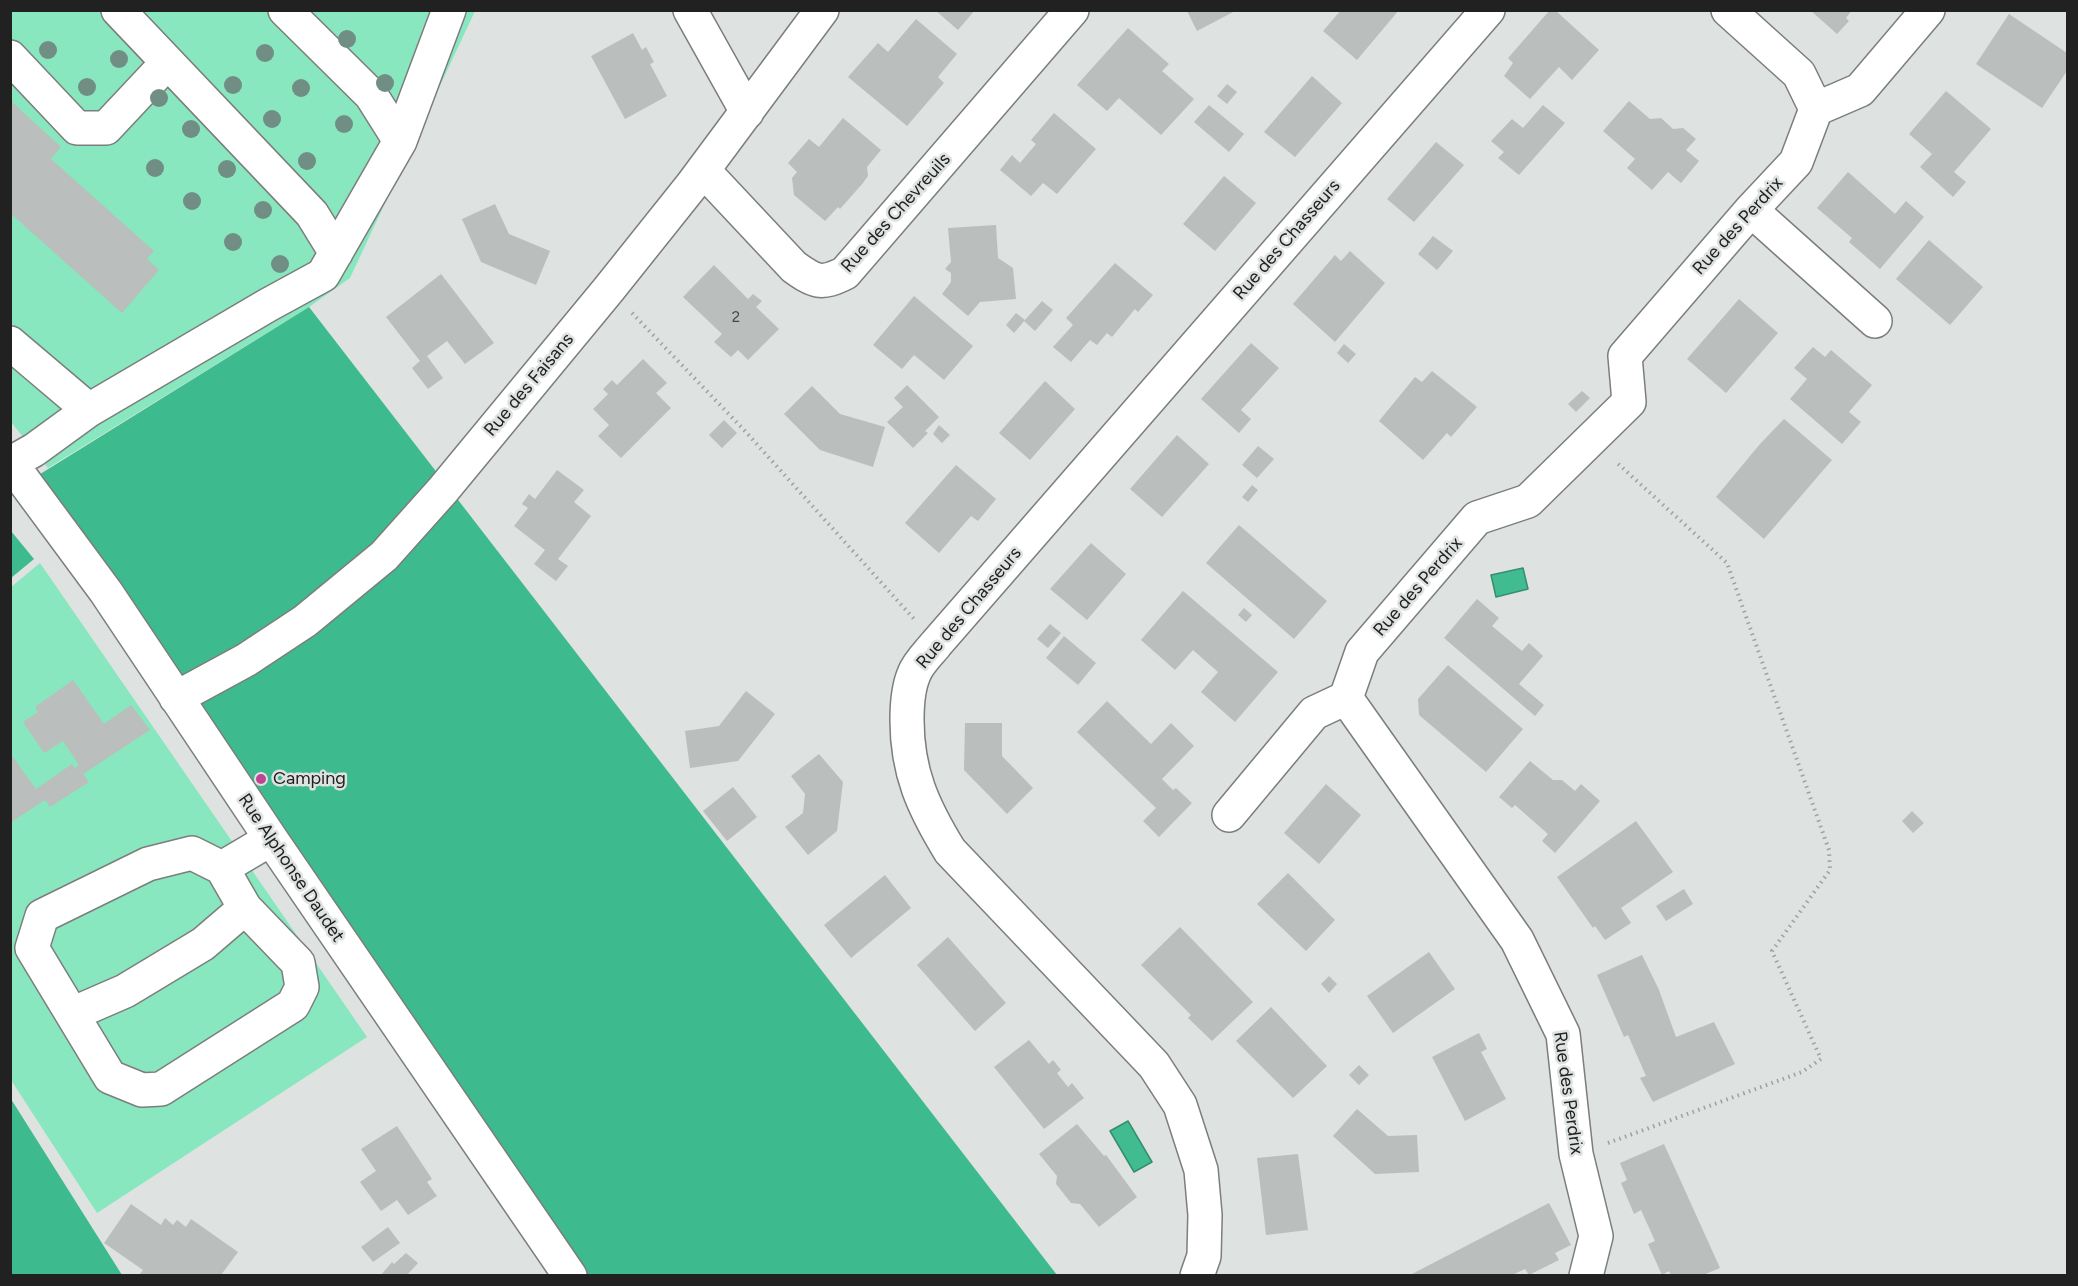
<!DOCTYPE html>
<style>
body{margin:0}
#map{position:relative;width:2078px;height:1286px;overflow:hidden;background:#dee2e0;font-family:Figtree,sans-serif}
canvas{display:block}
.frame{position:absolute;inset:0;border:12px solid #202120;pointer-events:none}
</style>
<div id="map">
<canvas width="2078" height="1286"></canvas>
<div class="frame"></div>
</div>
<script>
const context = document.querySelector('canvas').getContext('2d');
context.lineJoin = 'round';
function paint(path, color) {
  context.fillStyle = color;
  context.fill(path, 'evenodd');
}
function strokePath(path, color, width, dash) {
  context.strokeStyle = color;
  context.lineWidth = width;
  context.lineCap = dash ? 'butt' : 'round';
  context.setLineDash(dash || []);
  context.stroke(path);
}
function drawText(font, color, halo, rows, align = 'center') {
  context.font = font + ' Figtree,sans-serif';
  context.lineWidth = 5;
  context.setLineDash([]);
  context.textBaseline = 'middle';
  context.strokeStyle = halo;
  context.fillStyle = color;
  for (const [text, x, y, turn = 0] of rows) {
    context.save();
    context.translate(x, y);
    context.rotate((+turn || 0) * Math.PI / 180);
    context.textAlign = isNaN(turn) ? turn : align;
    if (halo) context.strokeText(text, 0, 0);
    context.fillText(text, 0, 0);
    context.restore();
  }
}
paint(new Path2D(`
 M11,11H475L350,278L309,307L48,468L11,422Z
 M40,563L367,1037L97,1213L11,1080V587Z`), '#89e7c0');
paint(new Path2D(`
 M309,307L1057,1275H570L37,476Z
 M11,531L34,559L11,578H10Z
 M11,1099L122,1275H11Z`), '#3ebb8e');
const water = new Path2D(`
 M1523,568L1528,589L1496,597L1491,575Z
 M1128,1121L1152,1162L1134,1172L1110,1131Z`);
paint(water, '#40bc90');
strokePath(water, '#368e6e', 1.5);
paint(new Path2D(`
 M935,10H975L958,30Z
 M1189,10H1237L1197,31L1187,11Z
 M1341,10H1399L1357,60L1323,31Z
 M1550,10H1555L1599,50L1572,80L1559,67L1530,99L1504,76L1513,63L1508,58Z
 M1810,10H1852L1846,18L1849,21L1837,34Z
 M2009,14L2067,53V71L2042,108L1976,64Z
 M916,19L957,54L938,77L944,83L907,126L848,77L878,43L888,52Z
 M1128,28L1169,64L1162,71L1194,99L1161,135L1119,98L1107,111L1077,85Z
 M633,33L642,50L646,47L654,62L650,64L667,96L625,119L591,56Z
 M1312,76L1342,103L1295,157L1264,132Z
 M1227,84L1237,92L1227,104L1217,96Z
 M1946,91L1991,129L1954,172L1966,182L1953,197L1920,167L1932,154L1909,134Z
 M1629,101L1650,119L1661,118L1673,129L1683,128L1696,139L1686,150L1699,161L1681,183L1668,172L1652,190L1627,168L1635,159L1603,131Z
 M12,102L61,147L51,159L154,251L147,259L159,270L122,313L10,213V104Z
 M1209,105L1244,134L1229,152L1194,122Z
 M1543,105L1565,123L1519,175L1498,158L1504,152L1491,141L1512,119L1523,128Z
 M1054,113L1096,149L1057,194L1043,183L1031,196L1000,170L1012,155L1020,163L1036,144L1031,140Z
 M843,118L881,150L867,167L868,176L863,183L840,209L838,207L825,221L794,195L792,178L797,172L788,163L809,139L819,147Z
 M1436,142L1464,165L1414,222L1387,199Z
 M1848,172L1895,214L1906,201L1924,217L1880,269L1849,242L1852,238L1817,208Z
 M1224,176L1256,203L1215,251L1183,224Z
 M495,204L509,234L550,251L536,285L481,262L462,219Z
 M996,225L998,258L1013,268L1016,299L980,302L968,316L942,294L951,282V273L945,269L951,262L948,228Z
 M1433,236L1453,251L1437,270L1418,254Z
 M1929,240L1983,287L1950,325L1896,279Z
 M1350,251L1385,283L1335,342L1293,304L1335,255L1341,261Z
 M1115,263L1153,295L1138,312L1135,309L1112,337L1107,333L1097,345L1090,340L1071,362L1053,347L1073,325L1066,318Z
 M714,265L748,299L753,294L762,301L756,307L779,329L748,360L738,350L731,357L714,342L722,334L683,297Z
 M441,274L494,343L465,364L447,341L427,356L443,378L428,389L412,368L420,361L386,317Z
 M914,296L973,346L944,380L914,355L902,369L873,345Z
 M1739,299L1778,333L1726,393L1687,359Z
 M1042,301L1053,310L1035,331L1024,321Z
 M1016,313L1025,320L1014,333L1006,325Z
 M1251,343L1279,368L1241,410L1251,419L1239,433L1201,399Z
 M1344,344L1356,354L1348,363L1337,353Z
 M1813,347L1825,357L1831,350L1872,385L1849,412L1861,422L1842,444L1790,399L1807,379L1794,368Z
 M643,359L667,383L656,393L671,408L621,458L598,436L609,425L593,409L608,394L603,389L612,380L617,385Z
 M1432,371L1477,407L1451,437L1447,433L1423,460L1379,421L1415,377L1422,382Z
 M1045,381L1075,409L1030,460L999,433Z
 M907,385L939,417L925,431L928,433L913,448L887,422L903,407L894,398Z
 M812,386L840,414L885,427L873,467L820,450L784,414Z
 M1582,391L1590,398L1576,412L1568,404Z
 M1784,419L1832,460L1764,539L1716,497L1760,444Z
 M724,420L737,433L722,448L709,435Z
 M939,425L950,435L942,443L933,434Z
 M1177,435L1209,464L1162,517L1130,489Z
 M1258,446L1274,459L1257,478L1242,465Z
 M956,465L996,499L978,521L971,516L939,553L905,523Z
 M557,470L584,490L574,502L591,516L558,559L568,566L556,581L534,564L545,550L514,526L528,508L522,504L529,494L535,499Z
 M1252,485L1258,490L1248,502L1242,497Z
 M1239,525L1327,601L1294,639L1206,563Z
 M1091,543L1126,574L1087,620L1050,589Z
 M1183,591L1278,672L1235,722L1201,692L1218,672L1193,650L1175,670L1141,640Z
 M1477,599L1499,618L1492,626L1522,651L1529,643L1543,656L1519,684L1544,705L1535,716L1444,638Z
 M1244,608L1252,615L1246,622L1238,615Z
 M1050,624L1061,633L1048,648L1037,639Z
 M1064,636L1096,663L1078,685L1046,658Z
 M1448,665L1523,729L1486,772L1419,715L1418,699Z
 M73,680L104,724L131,705L150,730L83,774L89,782L50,807L45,800L10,823V757L12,756L36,789L72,764L75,768L79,765L63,741L44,753L23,722L38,712L35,707Z
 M746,691L775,714L738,761L690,768L685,731L719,726Z
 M1107,701L1151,744L1171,723L1194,746L1162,779L1173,790L1176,788L1192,803L1159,837L1143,821L1156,808L1077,732Z
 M965,723H1002V756L1033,788L1007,814L964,770Z
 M819,754L843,782L837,831L808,855L785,827L803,813L805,794L791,776Z
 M1530,761L1553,780H1562L1575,791L1581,784L1600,801L1555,853L1542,841L1548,834L1515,805L1512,808L1499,797Z
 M1326,784L1361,815L1319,864L1284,833Z
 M733,787L757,817L727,841L703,811Z
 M1912,811L1924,823L1913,833L1902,821Z
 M1636,821L1673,872L1621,908L1631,923L1605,940L1595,926L1593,928L1557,877Z
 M1288,873L1335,920L1306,951L1257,904Z
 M885,875L911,908L851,958L824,925Z
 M1684,889L1693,904L1666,921L1656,906Z
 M1180,927L1253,1002L1212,1041L1188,1018L1191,1015L1141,965Z
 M948,937L1006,1003L975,1031L917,965Z
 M1429,952L1455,989L1393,1033L1367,996Z
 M1642,955L1659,990L1676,1037L1714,1022L1735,1064L1653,1102L1640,1078L1646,1076L1628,1035L1624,1037L1597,975Z
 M1329,976L1337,984L1329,993L1321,984Z
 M1271,1007L1327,1066L1293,1098L1236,1041Z
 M1479,1033L1487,1049L1481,1052L1506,1099L1465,1121L1432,1057Z
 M1029,1040L1049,1064L1053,1060L1061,1070L1057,1073L1068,1087L1072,1083L1084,1098L1044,1129L994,1067Z
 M1359,1065L1369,1075L1359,1085L1349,1075Z
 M1357,1109L1388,1136L1417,1135L1419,1172L1375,1174L1333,1136Z
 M1077,1124L1104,1156L1106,1155L1137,1197L1099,1227L1080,1204L1071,1203L1056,1184L1057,1176L1039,1154Z
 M397,1126L432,1179L427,1182L437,1196L408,1215L397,1200L381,1211L360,1182L376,1171L361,1149Z
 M1664,1144L1720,1268L1703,1275H1671L1669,1271L1662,1275L1648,1244L1655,1241L1641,1210L1634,1214L1621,1183L1627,1180L1620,1163Z
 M1298,1154L1308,1230L1266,1235L1257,1158Z
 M1549,1203L1571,1245L1555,1253L1559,1260L1529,1275L1525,1269L1512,1275H1410Z
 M131,1204L161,1225L165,1218L173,1225L177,1220L186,1227L191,1219L238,1252L221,1275H139L143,1270L104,1243Z
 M388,1227L400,1243L373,1262L361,1247Z
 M406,1253L418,1263L407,1275H381L392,1262L394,1264Z`), '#babebc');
const minor = new Path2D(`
 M118,10L312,214L336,253
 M285,10L371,95L400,141
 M690,10L747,112
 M10,57L77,128H106L167,63
 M1816,109L1860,90L1928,10
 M703,170L794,267C815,282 821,285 845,273L1072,10
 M1751,210L1875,321
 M10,343L89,410L34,450L11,463
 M89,410L268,305L323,275L400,141L449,10
 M10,462L106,592L271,839L570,1276
 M176,698L246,660L305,621L384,556L443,490L609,289L692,185L822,10
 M1346,698L1362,652L1477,518L1528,501L1629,402L1625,356L1751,210L1796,162L1816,109L1799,74L1728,10
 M1346,698L1517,940L1563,1034L1576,1154L1596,1236L1586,1276
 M1229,815L1314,713L1346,698
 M222,868L245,908L298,963L302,987L293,1005L161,1089L142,1090L110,1077L32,948L42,916L148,864L192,853L222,868L271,839
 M72,1014L125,991L203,944L245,908
 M1197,1276L1204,1256L1205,1215L1201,1170L1180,1105L1154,1065L950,851C923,807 907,772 907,720C907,705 908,688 914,674C918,663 929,653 936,644L1488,10`);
strokePath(minor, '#7b7e7d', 36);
strokePath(new Path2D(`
 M632,313L745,431L914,619
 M1608,1143L1802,1072L1821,1059L1772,951L1830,870L1829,850L1727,563L1616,462`), '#9ea1a0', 4, [1.5, 4.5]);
strokePath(minor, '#fff', 33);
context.fillStyle = '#718e84';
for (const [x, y] of [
 [347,39],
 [48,50],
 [265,53],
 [119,59],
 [385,83],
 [233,85],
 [87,87],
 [301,88],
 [159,98],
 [272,119],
 [344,124],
 [191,129],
 [307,161],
 [155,168],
 [227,169],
 [192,201],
 [263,210],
 [233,242],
 [280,264]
]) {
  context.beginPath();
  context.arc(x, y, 9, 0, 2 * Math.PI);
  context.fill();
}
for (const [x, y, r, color] of [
 [261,779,6,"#c14493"]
]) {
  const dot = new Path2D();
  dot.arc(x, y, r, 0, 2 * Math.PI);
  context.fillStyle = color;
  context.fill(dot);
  strokePath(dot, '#dee2e0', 2);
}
drawText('15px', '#464847', null, [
 ["2",736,318]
]);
drawText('18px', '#202120', '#dee2e0', [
 ["Rue des Chevreuils",896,213,-48],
 ["Rue des Perdrix",1738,226,-48],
 ["Rue des Chasseurs",1287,240,-49],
 ["Rue des Faisans",529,385,-50],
 ["Rue des Perdrix",1418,587,-49],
 ["Rue des Chasseurs",969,608,-50],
 ["Rue Alphonse Daudet",291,868,56],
 ["Rue des Perdrix",1568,1093,82]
]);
drawText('18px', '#202120', '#dee2e0', [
 ["Camping",273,779]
], 'left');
</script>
